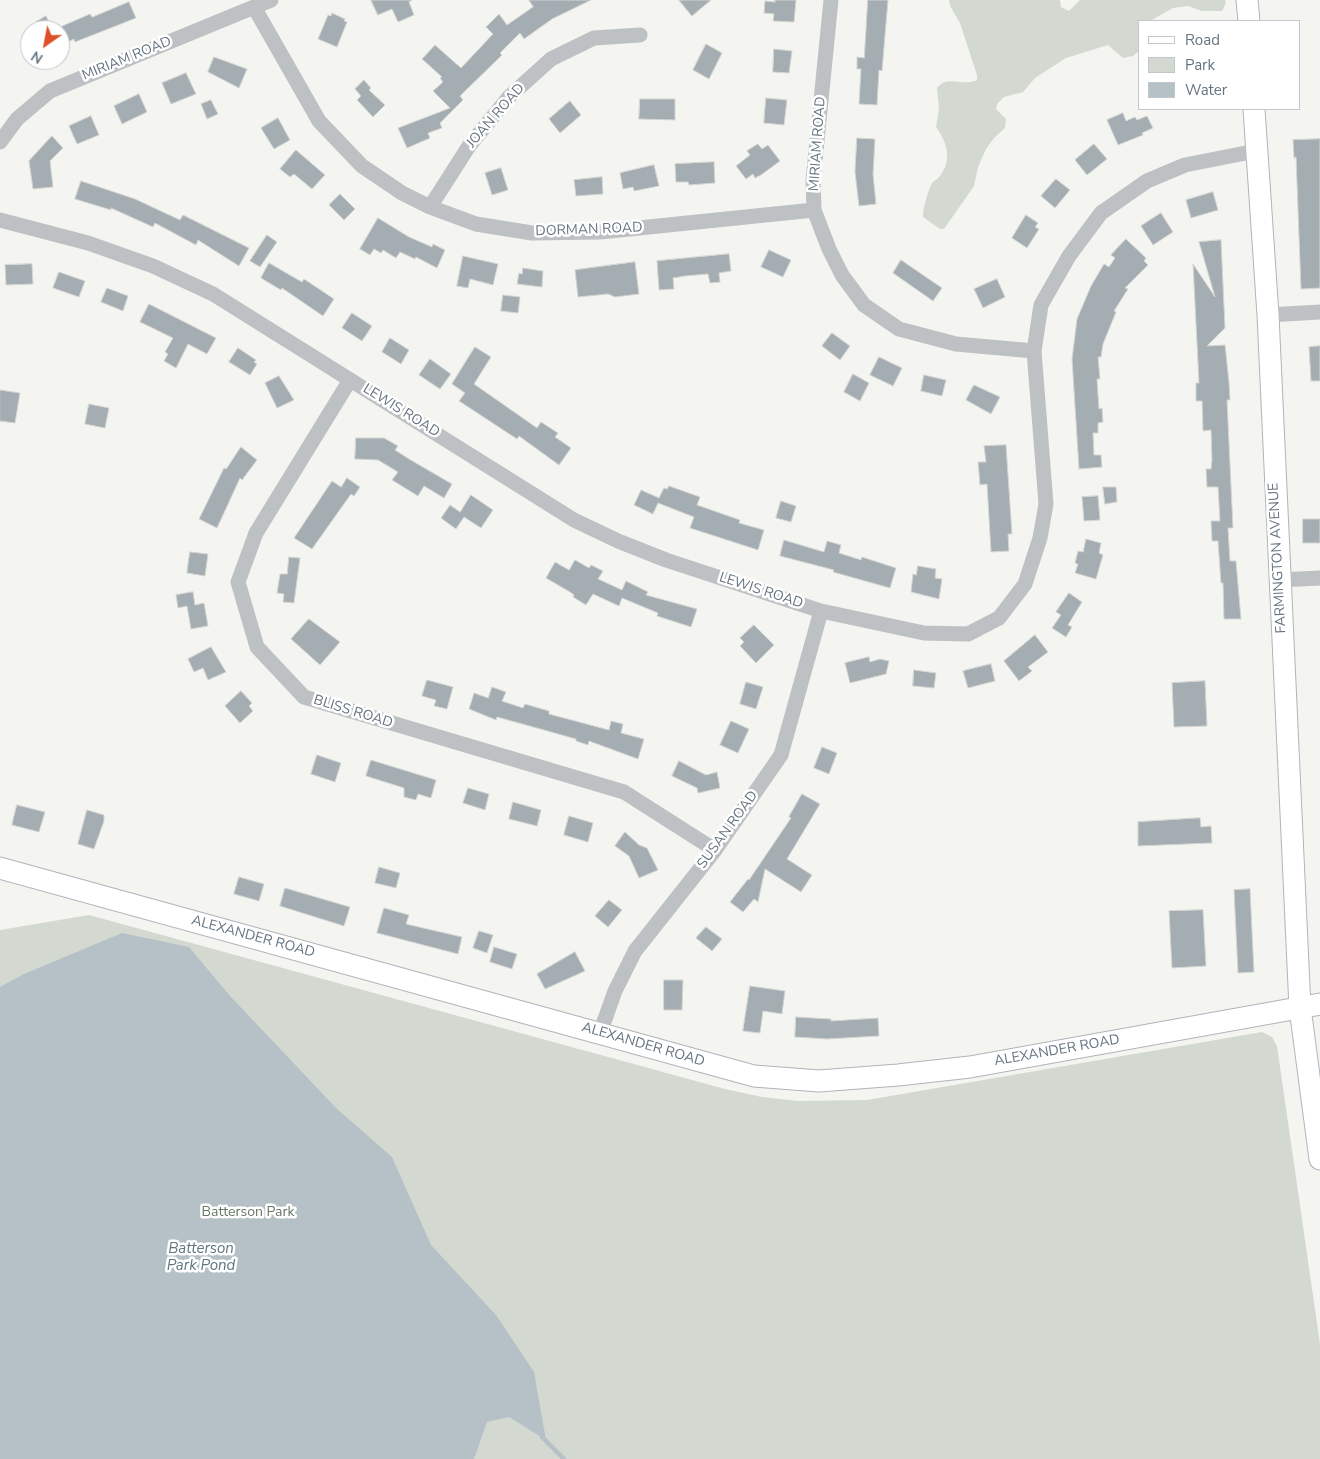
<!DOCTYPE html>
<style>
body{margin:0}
#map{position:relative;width:1320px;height:1459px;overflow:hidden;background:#f4f4f0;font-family:"Nunito Sans",sans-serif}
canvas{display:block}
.legend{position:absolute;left:1138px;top:20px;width:162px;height:90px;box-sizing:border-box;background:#fff;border:1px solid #c1c7cd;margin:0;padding:6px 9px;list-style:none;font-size:15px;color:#647481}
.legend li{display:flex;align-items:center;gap:10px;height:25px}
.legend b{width:25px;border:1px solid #c1c7cd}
.north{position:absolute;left:20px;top:20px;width:50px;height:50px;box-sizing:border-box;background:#fff;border:1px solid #c1c7cd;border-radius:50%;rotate:213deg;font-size:14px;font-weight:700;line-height:20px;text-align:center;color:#647481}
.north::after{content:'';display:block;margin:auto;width:18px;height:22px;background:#de5027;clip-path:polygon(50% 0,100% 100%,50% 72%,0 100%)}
</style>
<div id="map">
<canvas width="1320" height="1459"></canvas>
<ul class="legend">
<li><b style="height:6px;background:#fff"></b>Road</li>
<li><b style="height:14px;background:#d3d9d0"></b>Park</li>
<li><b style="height:14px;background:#b5c1c6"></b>Water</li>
</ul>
<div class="north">N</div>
</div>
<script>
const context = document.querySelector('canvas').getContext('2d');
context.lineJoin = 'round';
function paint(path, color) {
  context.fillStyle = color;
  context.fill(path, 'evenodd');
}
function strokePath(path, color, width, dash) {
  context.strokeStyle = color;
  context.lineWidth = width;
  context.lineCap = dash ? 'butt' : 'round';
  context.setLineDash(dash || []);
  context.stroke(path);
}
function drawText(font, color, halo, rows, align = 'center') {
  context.font = font + ' "Nunito Sans",sans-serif';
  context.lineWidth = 5;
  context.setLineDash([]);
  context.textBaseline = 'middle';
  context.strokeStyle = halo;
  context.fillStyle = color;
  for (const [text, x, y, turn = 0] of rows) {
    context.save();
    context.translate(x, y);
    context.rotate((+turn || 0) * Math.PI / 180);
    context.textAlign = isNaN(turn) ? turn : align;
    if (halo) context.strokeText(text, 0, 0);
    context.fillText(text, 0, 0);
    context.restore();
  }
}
paint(new Path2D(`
 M949,0H1060L1061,7L1069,11L1080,0H1225L1226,3L1222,11H1202L1188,6L1173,8L1150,21H1139V51L1133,56L1123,58L1108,45L1066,58L1035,78L1023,92L1004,97L997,104L996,109L1006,119L1005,128L994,138L986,149L978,167L974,186L944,229H940L923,217V212C925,203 927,194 931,185C932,181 936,181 939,177C953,161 947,142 936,127L939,109L937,88C947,74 964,87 977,80V75L960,23L950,6Z
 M89,915L725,1089L762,1097L799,1101L867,1100L1262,1032L1272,1037L1277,1046L1320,1344V1459H0V930Z`), '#d3d9d0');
paint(new Path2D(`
 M122,933L189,947L230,996L337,1109L392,1157L431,1245L496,1315L534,1372L546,1440L509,1417L487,1422L474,1459H0V987L24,974Z`), '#b5c1c6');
strokePath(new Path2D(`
 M542,1437L564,1459`), '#b5c1c6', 4.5);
const building = new Path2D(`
 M371,0H412L409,2L414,15L398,22L392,9L378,15Z
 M529,0H591L552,19L524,39L520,33L500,53L502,55L460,96L463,100L440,123L442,128L428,133L430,138L407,148L398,128L450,108L433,91L443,82L440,78L442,77L422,59L435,45L461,68L493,34L486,27L499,14L507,25L533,7Z
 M679,0H711L692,16Z
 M775,0H796L794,22L773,21L774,14L764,13L765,1L775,2Z
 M868,0H888L882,71L879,70L877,105L859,104L861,69H857V57L864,58Z
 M129,2L136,18L75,42L74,39L60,46V27L90,14L92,17Z
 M332,13L345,19L344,21L347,22L337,47L318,39L328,15L331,16Z
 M46,16L53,30H40L36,22Z
 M706,44L722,53L709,79L693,70Z
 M774,49L792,51L789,73L773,72Z
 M214,57L247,69L239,88L208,72Z
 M186,73L196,94L171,104L162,83Z
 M364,80L371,88L369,90L385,105L373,117L357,100L361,96L355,89Z
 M139,94L147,112L122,124L114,106Z
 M766,98L787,100L784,125L764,123Z
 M640,99H675V120L639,119Z
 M211,100L218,114L207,119L201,104Z
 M570,101L581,115L560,133L549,119Z
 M1123,113L1126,121L1135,117L1137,120L1147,116L1153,128L1142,133L1143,135L1118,145L1107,120Z
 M91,116L99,135L77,144L69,126Z
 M278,118L290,140L274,149L261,128Z
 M52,136L63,148L50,161L53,187L33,189L29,161Z
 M857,138L875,139L873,174L876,204L859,206L855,172Z
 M1320,139V288L1301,289L1296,157L1294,158L1293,140Z
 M758,144L762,149L768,145L780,161L761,175L755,178L753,174L746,179L736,166L750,155L747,151Z
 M1094,144L1107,159L1087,175L1075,160Z
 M296,150L325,175L312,189L294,174L290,177L280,169Z
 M714,162L715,183L689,185L688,182H676L675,164Z
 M654,165L659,186L634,191L633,187L623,189L620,173Z
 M501,168L508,190L492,195L485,173Z
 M602,177L603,194L576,196L574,180Z
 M1056,179L1070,190L1055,208L1041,196Z
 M81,181L135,199L180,220L183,215L249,248L239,266L198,240L196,245L155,223L153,227L111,208V210L75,199Z
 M1213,192L1218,210L1191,218L1186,200Z
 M340,194L355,209L344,220L329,205Z
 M1161,213L1173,232L1153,245L1141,226Z
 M1026,215L1038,223L1035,227L1039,229L1027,248L1012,238Z
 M378,218L409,237L432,247L433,244L445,250L437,268L416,257L415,259L400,252L396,258L383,250L381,253L374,249L370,255L360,249Z
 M267,235L277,242L260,267L250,261Z
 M1126,239L1146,258L1144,261L1148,265L1125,288L1128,289L1114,311L1116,312L1103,344L1101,357H1098L1100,379H1097L1099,409L1102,408L1103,422L1098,423V433H1093L1094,455H1101L1102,467L1079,469L1072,359L1077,319L1091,286L1104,264L1109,267L1115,258L1111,255Z
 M1221,240L1225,328L1207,346L1225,345L1229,382L1230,400H1227L1233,528H1228L1230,561H1236L1241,619H1224L1223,583H1221L1218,541H1212L1211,521H1220L1218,487H1207L1206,469H1211L1212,460L1211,430L1203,431L1202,401H1196V383H1199L1193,264L1215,297L1199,242Z
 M769,250L791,260L783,277L761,267Z
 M729,254L731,271L719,273L720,282L710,283L708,274L685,276L673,278L674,289L659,290L657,261Z
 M463,256L498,264L493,285L470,279L468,288L457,286Z
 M901,260L942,288L933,301L893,273Z
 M635,262L639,294L615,297L608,294L578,297L575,270Z
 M269,263L302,282L304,279L334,299L323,316L282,288L281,290L261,278Z
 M32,264L33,284L6,285L5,265Z
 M523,268L543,271L542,287L517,284L519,273L522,274Z
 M59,272L85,281L79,297L53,288Z
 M997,279L1005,297L983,308L974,289Z
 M107,288L128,296L123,311L101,302Z
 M503,295L520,297L518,313L501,311Z
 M149,304L216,338L207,354L188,344L176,368L164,361L168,354L165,352L173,338L140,322Z
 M352,313L372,326L362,341L342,328Z
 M832,333L850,346L840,360L822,346Z
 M390,338L409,350L401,364L382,352Z
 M1320,346V381H1311L1309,347Z
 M475,347L491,357L474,384L537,428L541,422L558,433L555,437L571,448L559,465L519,436L517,439L459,401L465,393L452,384Z
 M238,348L256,360L254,362L257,364L250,375L229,362Z
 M879,357L902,368L893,386L870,375Z
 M430,359L451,374L440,389L419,375Z
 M853,374L869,383L860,401L844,392Z
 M924,375L946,380L942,396L921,391Z
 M279,376L294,400L277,408L265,383Z
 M974,385L1000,397L991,414L966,400Z
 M0,390L20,393L15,423L0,421Z
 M89,404L109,408L105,428L85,424Z
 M356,438H384L398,446L395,450L409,459L452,484L444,498L424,486L418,496L392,480L398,472L378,460L355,459Z
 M1006,445L1012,534H1008L1009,551L991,552L987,484L980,485L978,462H986L984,446Z
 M241,447L257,460L242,480L240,478L217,528L199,519L224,468L226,469Z
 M347,478L360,487L354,496L351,494L312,549L294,538L332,481L341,487Z
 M669,486L700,497L697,505L740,520L739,523L764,530L758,550L690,528L694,517L658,503L653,514L634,505L641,490L659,498L664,488L667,489Z
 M1103,487H1116L1117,502L1105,504Z
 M471,495L493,510L481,528L464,517L456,529L441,518L450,505L460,512Z
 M1098,496L1100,520L1084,521L1082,497Z
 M781,501L796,506L791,522L776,518Z
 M1303,519H1320V543H1303Z
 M1086,539L1101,543L1099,553L1103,555L1096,579L1075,573L1078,564L1075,563L1078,551L1083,552Z
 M784,540L824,552L827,541L841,545L839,553L861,560L862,557L896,568L890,588L833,572L834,570L780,556Z
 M190,552L208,554L205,576L187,573Z
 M289,557L300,558L294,603L283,602L284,594L277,593L280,574H287Z
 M575,560L589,568L591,565L603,571L598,579L622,590L626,581L648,592L646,595L697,609L691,627L657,616L658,613L622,598L619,606L593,594L586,605L573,597L574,595L570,592L546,578L555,562L569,570Z
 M918,566L936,569L935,578L942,579L939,599L911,592L913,574L916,575Z
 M193,592L195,605L204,603L208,626L191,629L187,606L178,608L176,595Z
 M1069,593L1082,602L1068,625L1072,627L1066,637L1052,628L1061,615L1056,612Z
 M309,619L340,642L320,665L291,639Z
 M754,625L774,645L756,663L740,646L744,642L740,638Z
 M1035,635L1048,652L1028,667L1032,671L1019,681L1004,661Z
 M211,647L226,672L208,680L203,668L194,672L188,659Z
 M869,657L870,662L880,659L889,661L886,674L850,683L845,663Z
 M991,664L995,681L968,688L963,671Z
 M914,670L936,673L934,688L913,686Z
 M427,680L453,687L447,709L434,706L436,700L422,696Z
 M1205,681L1207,726L1174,727L1172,683Z
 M746,682L763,687L756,709L740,704Z
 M492,687L506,692L502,701L523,708L525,704L549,711V714L609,730L611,721L623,724L621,733L644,739L638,759L589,741L588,745L576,741V739L544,730L497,717L496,720L469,709L474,693L488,698Z
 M241,691L252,703L249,706L253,711L240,723L225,706Z
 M731,721L749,729L738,753L720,745Z
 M822,747L837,753L829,774L814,768Z
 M317,755L341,763L335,782L311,774Z
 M371,760L436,780L431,798L418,794L416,800L404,797V788L366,776Z
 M679,761L706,775L717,772L720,788L698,793L697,788L672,776Z
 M468,788L489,794L485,810L463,803Z
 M802,794L820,804L787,859L812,875L801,892L765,869L758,902L754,899L743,912L730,902L748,879L749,880L791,818L789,817Z
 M513,802L541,810L537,826L509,819Z
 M17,805L45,812L39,832L12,825Z
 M87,810L104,815V821L94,849L78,844Z
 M569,816L593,823L588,842L564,835Z
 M1200,818L1201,827L1211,826L1212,843L1138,846V822Z
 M625,832L639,845L647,848L658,870L639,878L629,856L615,846Z
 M379,867L400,873L396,888L375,883Z
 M239,877L264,884L259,901L234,894Z
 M285,888L350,907L344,926L280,906Z
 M1250,889L1254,972L1238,973L1234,890Z
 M609,900L622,910L608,927L595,916Z
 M384,908L409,915L406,924L462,937L458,954L377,933Z
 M1203,910L1206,966L1172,968L1169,911Z
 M706,927L722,939L712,951L696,938Z
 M479,931L493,935L487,953L473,948Z
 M494,947L517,954L512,969L490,962Z
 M575,952L585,971L545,989L537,974Z
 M664,980H683L682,1010H664Z
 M750,986L785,991L782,1014L763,1011L760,1033L743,1031Z
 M796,1017L831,1019V1021L878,1018L879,1036L827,1039L795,1037Z`);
paint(building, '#a4adb2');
strokePath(building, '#d5d5d3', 1);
const secondary = new Path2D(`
 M1247,0L1249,21
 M1254,109L1268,315L1300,1008L1320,1159
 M0,868L754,1076L819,1081L898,1075L970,1067L1320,1004`);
strokePath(secondary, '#afb5b9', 23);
strokePath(new Path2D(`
 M831,0L813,181L814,210L829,249L842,275L864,305L899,329L956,344L1034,351
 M254,7L319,121L362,166L402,193L430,207L476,224L532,233L600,232L814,210
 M0,142L17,119L50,91L271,0
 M430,207L469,146L509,97L551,59L594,38L640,35
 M0,220L88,243L153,266L213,294L574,520L618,541L666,560L821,611L924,633L968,634L999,618L1025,584L1040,538L1046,504L1034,351L1041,305L1069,256L1101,213L1147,181L1185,165L1256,151
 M1268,315L1320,312
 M350,380L256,533L238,582L257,647L304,697L624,792L715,850
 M1279,580L1320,578
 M600,1033L615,991L635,951L715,850L781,755L821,611`), '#bdc1c4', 15);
strokePath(secondary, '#fff', 21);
drawText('14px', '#647481', '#fff', [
 ["MIRIAM ROAD",127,59,-22],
 ["JOAN ROAD",496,116,-49],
 ["MIRIAM ROAD",818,144,-86],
 ["DORMAN ROAD",589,230,-2],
 ["LEWIS ROAD",401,411,32],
 ["FARMINGTON AVENUE",1278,558,-93],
 ["LEWIS ROAD",761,591,18],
 ["BLISS ROAD",353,712,17],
 ["SUSAN ROAD",728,830,-54],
 ["ALEXANDER ROAD",253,937,15],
 ["ALEXANDER ROAD",643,1045,16],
 ["ALEXANDER ROAD",1057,1051,-10]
]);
drawText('14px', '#677863', '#fff', [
 ["Batterson Park",248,1213]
]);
drawText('italic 15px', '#5f767e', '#fff', [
 ["Batterson",201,1249],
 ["Park Pond",201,1266]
]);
</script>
